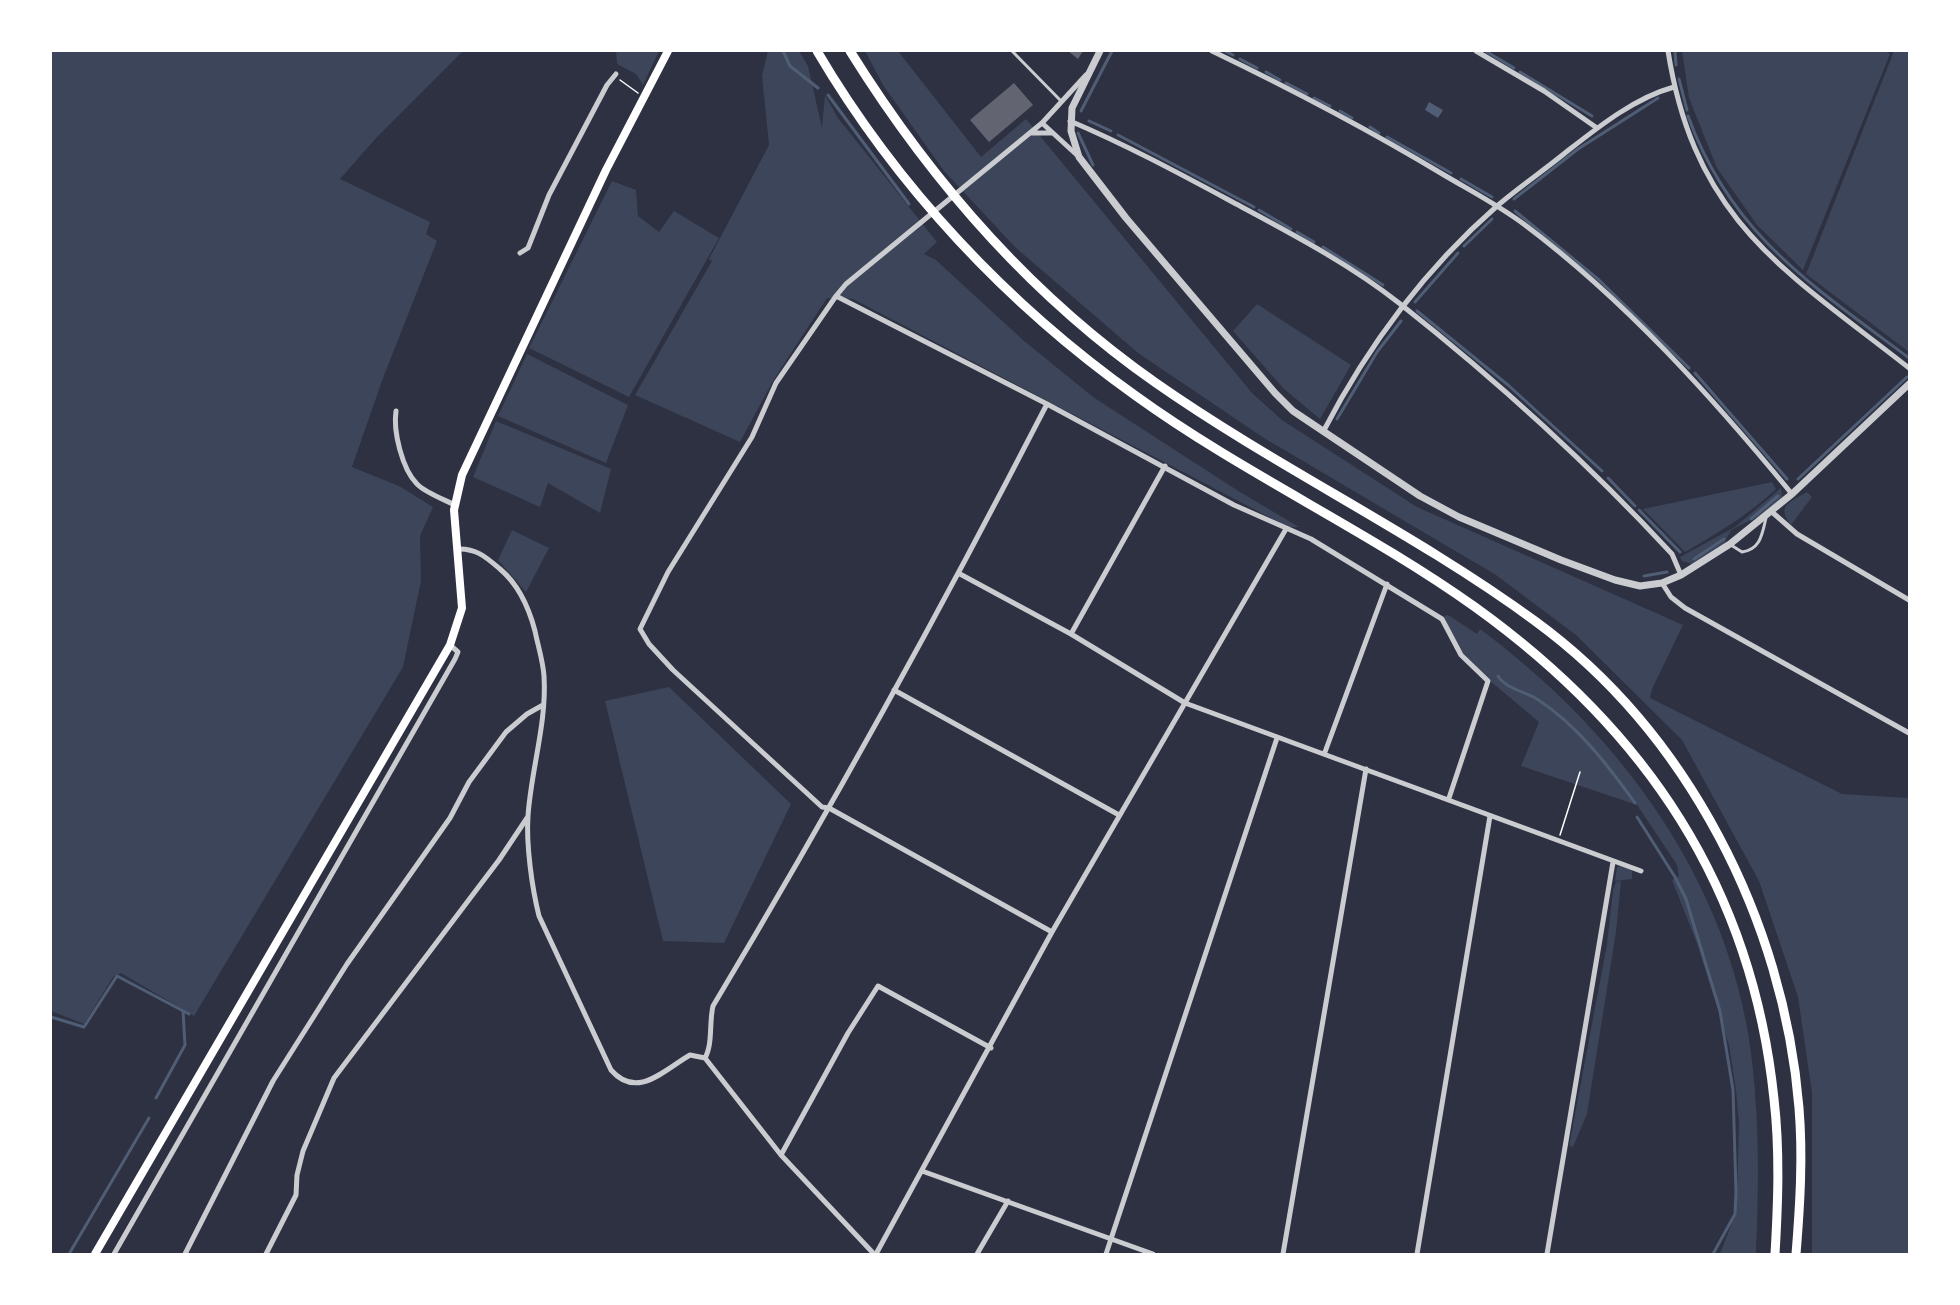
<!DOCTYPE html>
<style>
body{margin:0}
#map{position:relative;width:1960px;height:1305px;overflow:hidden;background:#2d3142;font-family:"Sofia Sans Condensed",sans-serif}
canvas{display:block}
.frame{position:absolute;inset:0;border:52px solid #fff;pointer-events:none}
</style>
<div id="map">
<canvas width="1960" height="1305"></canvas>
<div class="frame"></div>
</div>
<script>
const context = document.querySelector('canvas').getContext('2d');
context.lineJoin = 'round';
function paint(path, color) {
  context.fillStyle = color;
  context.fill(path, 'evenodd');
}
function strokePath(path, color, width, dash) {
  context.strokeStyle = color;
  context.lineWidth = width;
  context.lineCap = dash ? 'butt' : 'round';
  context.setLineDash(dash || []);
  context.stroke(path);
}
paint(new Path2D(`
 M51,51H463L377,137L340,179L430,222L426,234L437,241L383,378L352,467L399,486L433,507L420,536L421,581L403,667L194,1016L121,973L113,977L84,1024L51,1011Z
 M616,51H659L643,85L636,74L617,64Z
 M768,51H799L808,66L822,128L825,95L838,118L937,242L924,254L936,260L1023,340L1093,397L1240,492L1299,527H1288L853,299L827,298L773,381L740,442L635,395L712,261L709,259L769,145L762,76Z
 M865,51H898L981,157L1026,119L1252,393L1282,420L1417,507L1683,625L1652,689L1650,698L1842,794L1909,798V1254H1812V1093L1798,997L1759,881L1682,740L1576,635L1496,575L1264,438L1138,353L1015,247L944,171L883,85Z
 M1682,51H1886L1890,54L1803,270L1757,225L1717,168L1689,98Z
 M1894,51H1909V352L1806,274Z
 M612,181L636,190L638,216L659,232L674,211L719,238L629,397L529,348Z
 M1257,304L1351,365L1320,419L1283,388L1233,331Z
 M527,354L628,405L606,463L498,416Z
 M496,421L611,469L600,513L548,483L540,507L473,477Z
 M1772,482L1776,489C1748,515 1718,533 1685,552L1643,509Z
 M1781,488L1782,498L1759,516L1731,530L1724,544L1692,564L1682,561L1680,557L1735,527Z
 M1807,492L1812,497L1791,525C1775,505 1791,502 1807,492Z
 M512,530L549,548L526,592L498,560Z
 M1448,615L1477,634L1480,629C1612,727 1719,866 1748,1032C1760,1106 1759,1180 1756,1254H1720L1735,1215L1737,1193L1739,1124L1736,1090L1729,1045L1698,946L1672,880L1679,876L1677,865L1637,805L1521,766L1539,722L1477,670L1455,644L1444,616Z
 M669,687L791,804L724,943L663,941L605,701Z
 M1623,865L1632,869V879L1615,881L1617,867Z
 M1621,881L1616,932L1587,1114L1573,1147L1569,1146L1607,944L1613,890L1616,882Z`), '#3c4559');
paint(new Path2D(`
 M1429,102L1443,110L1438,118L1425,110Z`), '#4f5d75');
strokePath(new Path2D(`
 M783,51L790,66L818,88
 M1225,51L1233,55
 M1675,51L1676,65
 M1487,52L1514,68
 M1240,59L1257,68
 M1266,72L1280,80
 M1520,72L1592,116
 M1679,79L1687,110
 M1286,83L1307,94
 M828,95L909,204
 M1314,98L1330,106
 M1081,111L1112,51
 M1340,111L1352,118
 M1688,116C1731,235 1813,286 1909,358
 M1089,121L1111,131
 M1370,127L1379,133
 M1078,133L1093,165
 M1118,135L1254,207
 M1387,137L1451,173
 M1461,179L1492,197
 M1514,199L1578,149L1658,98
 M1259,210L1291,229
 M1515,211L1599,280L1689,368
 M1297,232L1314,242
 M1464,246L1492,219
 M1323,247L1383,285
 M1415,302L1458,253
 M1417,311L1508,385L1602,471
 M1695,373L1787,479
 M1337,419L1377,352L1401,321
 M1608,478L1635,506
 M1798,479L1907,377
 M1639,510L1680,552
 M1751,519L1778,496
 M1694,559L1724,539
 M1644,576L1667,572
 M1498,676C1506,689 1524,691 1537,699C1577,725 1607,764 1635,803
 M1637,817L1675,877L1686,899L1720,1011L1733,1090L1736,1192L1735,1214L1713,1254
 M51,1017L84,1027L117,976L189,1014
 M156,1098L185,1045L183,1011
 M69,1254L149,1118`), '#4f5d75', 3);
paint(new Path2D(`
 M1068,51H1083L1078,59Z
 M1014,83L1033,105L989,142L970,120Z`), '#626471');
strokePath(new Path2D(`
 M620,80L638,93
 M1560,835L1580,772`), '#fff', 1.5);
strokePath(new Path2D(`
 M1012,51L1061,101
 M1731,545L1742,552C1761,549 1762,534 1766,518`), '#caccd0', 3);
strokePath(new Path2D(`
 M1212,51C1291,89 1369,130 1444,175C1471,191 1500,206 1525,225C1626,301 1712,397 1792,494
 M1476,51L1544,91L1597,128
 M1668,51C1695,221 1784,270 1909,368
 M1070,121C1129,146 1184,176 1240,206C1294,235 1351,265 1399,303C1499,382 1585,460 1672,554L1681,575
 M1042,123L1078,156
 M1031,133H1051
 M520,253L528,248L549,195L607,85L616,74
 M836,296L1047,404L1234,505L1311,539L1442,619L1461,655L1488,681L1449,798
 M396,411C393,431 402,469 417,484C426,493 443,499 455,505
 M1323,432C1367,347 1424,270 1497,206C1519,187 1543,171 1565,153C1597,128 1634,98 1674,87
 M1772,512L1797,534L1909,600
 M457,549C476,548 486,557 500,569C519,585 529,608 535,631C538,646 543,661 544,676C547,723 531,770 528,816C526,845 532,888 539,916L611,1070C637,1100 664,1070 690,1055L705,1058L781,1155L874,1254
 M960,574L1071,634L1185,703L1641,871
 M1662,583L1671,597L1685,608L1909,733
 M1071,634L1165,466
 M894,690L1119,815
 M1325,752L1387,584
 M1052,932L829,808L822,807L673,670L649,644L640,629L668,572L752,437L776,383L836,296L846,284L1042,123L1086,75
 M705,1058C713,1044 709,1022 713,1006C831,809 942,608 1047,404
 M781,1155L848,1033L878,986L991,1048
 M922,1171L1153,1254
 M114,1254L455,659L458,652L450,645
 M185,1254L273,1081L347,964L450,818L469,782L506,732L527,714L543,705
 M266,1254L296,1195L297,1175L303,1151L334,1078L499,860L527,818
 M876,1254L1052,932L1286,529
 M977,1254L1008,1201
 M1106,1254L1277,738
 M1283,1254L1366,769
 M1417,1254L1490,816
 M1547,1254L1613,862`), '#caccd0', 5);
strokePath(new Path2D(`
 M1100,51L1072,108L1071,131L1079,157L1126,218L1275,393L1293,411L1420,496L1459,517L1561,560L1615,580L1640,586L1662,583L1681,575L1730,544L1792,494L1909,384`), '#caccd0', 7);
strokePath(new Path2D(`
 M95,1254L450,645L462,608L454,510L462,475L606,170L668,51`), '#fff', 8);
strokePath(new Path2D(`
 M817,51C897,187 1008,305 1136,396C1244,474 1367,530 1475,607C1646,730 1752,887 1774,1099C1780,1151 1778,1203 1775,1254
 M850,51C931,181 1030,295 1156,383C1279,469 1415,533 1535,621C1688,733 1784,921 1799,1108C1803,1156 1800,1205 1796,1254`), '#fff', 9);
</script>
